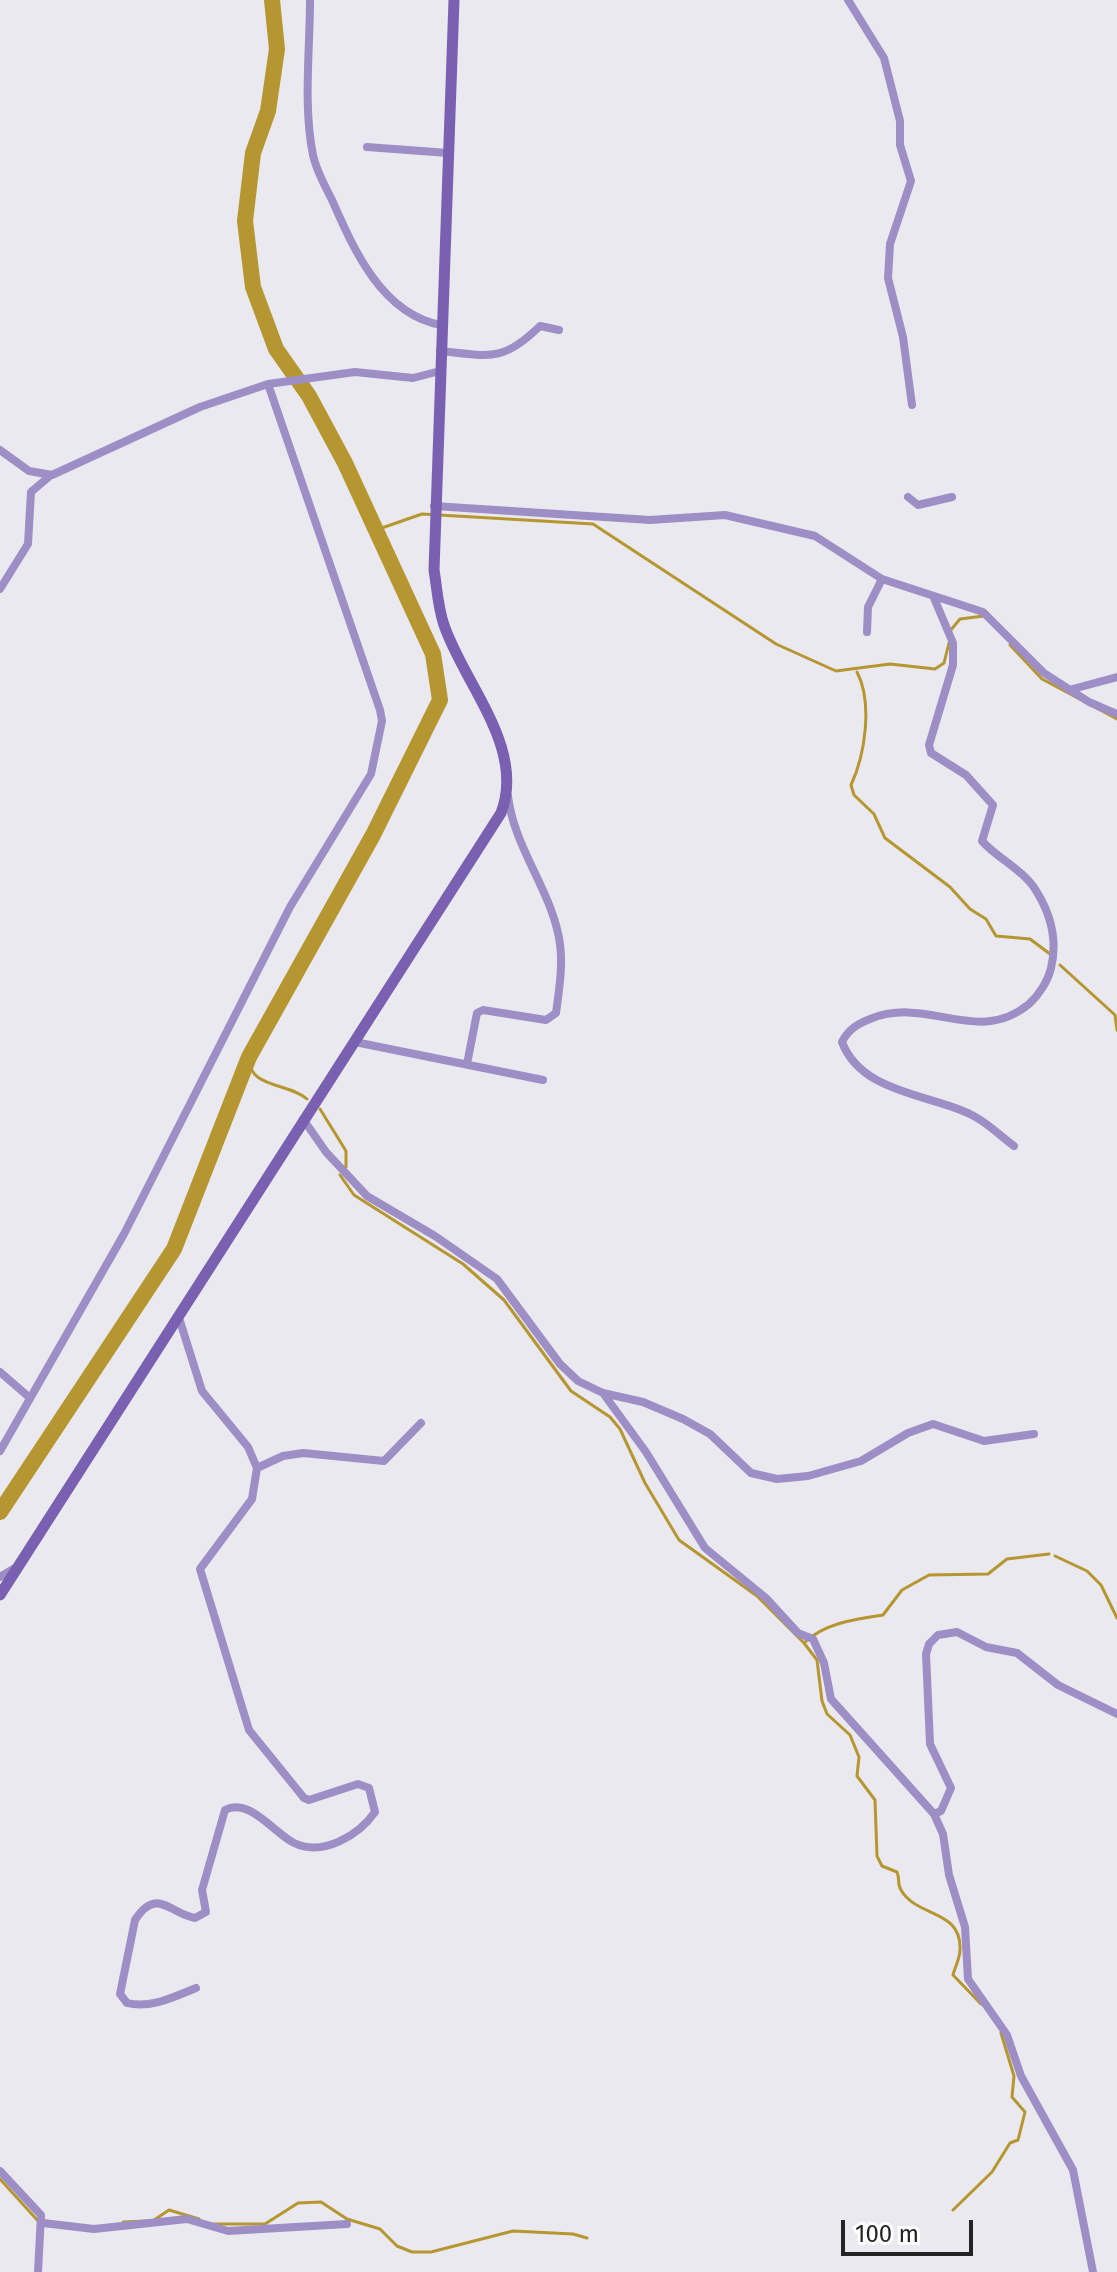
<!DOCTYPE html>
<style>
body{margin:0}
#map{position:relative;width:1117px;height:2272px;overflow:hidden;background:#eae9ef;font-family:"Fira Sans",sans-serif}
canvas{display:block}
.scale{position:absolute;left:841px;top:2220px;width:132px;height:36px;box-sizing:border-box;border:4px solid #242326;border-top:0;padding-left:10px;font-size:24px;line-height:28px;white-space:nowrap;color:#242326;-webkit-text-stroke:6px #fff;paint-order:stroke}
</style>
<div id="map">
<canvas width="1117" height="2272"></canvas>
<div class="scale">100 m</div>
</div>
<script>
const context = document.querySelector('canvas').getContext('2d');
context.lineJoin = 'round';
function strokePath(path, color, width, dash) {
  context.strokeStyle = color;
  context.lineWidth = width;
  context.lineCap = dash ? 'butt' : 'round';
  context.setLineDash(dash || []);
  context.stroke(path);
}
strokePath(new Path2D(`
 M376,530L422,514L593,524L776,644L836,671L890,664L935,669L944,663L949,643
 M950,631L960,619L984,616
 M1010,645L1042,679L1117,719
 M857,672C873,703 865,755 851,785L854,795L874,814L885,838L950,887L970,909L986,919L996,936L1030,939L1050,954
 M1060,965L1115,1015L1117,1030
 M249,1057C248,1089 288,1082 307,1099
 M320,1109L346,1151V1167
 M340,1175L354,1195L463,1264L504,1300L571,1391L610,1417L620,1429L645,1483L679,1540L757,1596L804,1643L817,1660L822,1701L827,1714L850,1735L859,1757L857,1776L875,1800L877,1856L882,1866L897,1872C900,1879 897,1884 901,1890C917,1918 962,1909 960,1950C960,1958 955,1967 953,1975L981,2004
 M1055,1556L1087,1571L1101,1585L1117,1618
 M804,1643C824,1623 856,1619 883,1615L902,1590L929,1575L988,1574L1007,1559L1049,1554
 M0,2179L39,2222
 M953,2210L992,2172L1010,2143L1018,2140L1025,2112L1012,2097L1014,2076L1001,2033
 M154,2220L169,2210L199,2219
 M123,2222L146,2221
 M213,2224H265L298,2203L321,2202L347,2219L380,2229L397,2246L412,2252H431L513,2231L573,2234L587,2238`), '#b59630', 3);
strokePath(new Path2D(`
 M0,1512L174,1249L249,1057L373,835L440,700L433,654L345,463L309,396L276,349L253,287L245,221L253,153L268,111L277,49L272,0`), '#b59630', 16);
strokePath(new Path2D(`
 M310,0C310,50 303,106 313,155C316,170 325,186 332,200C354,250 382,314 441,325
 M848,0L884,58L900,121V145L911,181L890,244L888,278L903,337L912,405
 M367,147L448,153
 M440,351C490,356 502,363 540,326L559,330
 M0,450L29,471L52,475L200,407L268,384L355,372L413,378L440,371
 M908,497L918,505L952,497
 M434,506L650,520L725,515L815,536L882,579L983,612L1044,673L1089,702L1117,714
 M0,589L28,544L31,492L51,475
 M934,598L953,643V665L929,745L931,753L966,775L993,805L982,841C997,858 1020,868 1033,886C1050,911 1058,939 1051,968C1048,981 1039,995 1029,1004C977,1047 928,995 870,1019C857,1024 848,1030 842,1042C860,1090 922,1094 963,1111C982,1118 998,1134 1014,1146
 M867,632L868,607L882,579
 M1069,690L1117,677
 M355,1042L543,1080
 M467,1064L477,1013L483,1010L546,1020L556,1013C559,990 563,967 560,944C553,892 514,849 508,796
 M303,1119L326,1152L367,1196L435,1236L497,1279L560,1364L578,1381L603,1393L643,1402L683,1419L710,1434L751,1473L777,1479L808,1476L861,1461L908,1433L933,1424L984,1441L1034,1434
 M179,1318L202,1391L248,1447L257,1468L252,1499L200,1569L249,1730L304,1798L309,1800L358,1784L369,1788L375,1812C359,1835 323,1857 294,1843C274,1833 249,1797 225,1810L202,1890L206,1912L195,1918C170,1914 157,1886 135,1920L120,1994L127,2003C150,2009 174,1997 196,1988
 M0,1372L30,1398
 M603,1393L646,1452L705,1548L766,1598L798,1633L813,1639L824,1663L831,1699L934,1814L943,1834L949,1875L965,1927L968,1979L1007,2035L1021,2076L1073,2170L1093,2272
 M0,1451L124,1234L290,907L371,774L382,721L380,710L268,384
 M257,1468L283,1456L303,1453L384,1461L421,1423
 M0,1577L15,1568
 M934,1814L941,1811L951,1788L930,1744L926,1654L929,1644L938,1635L957,1632L986,1647L1017,1653L1058,1685L1117,1714
 M0,2171L41,2215L38,2272
 M43,2223L94,2229L187,2219L228,2231L347,2224`), '#9d8ec6', 8);
strokePath(new Path2D(`
 M0,1595L501,813C526,748 464,684 444,625C438,608 437,588 434,570L454,0`), '#7960b1', 11);
</script>
